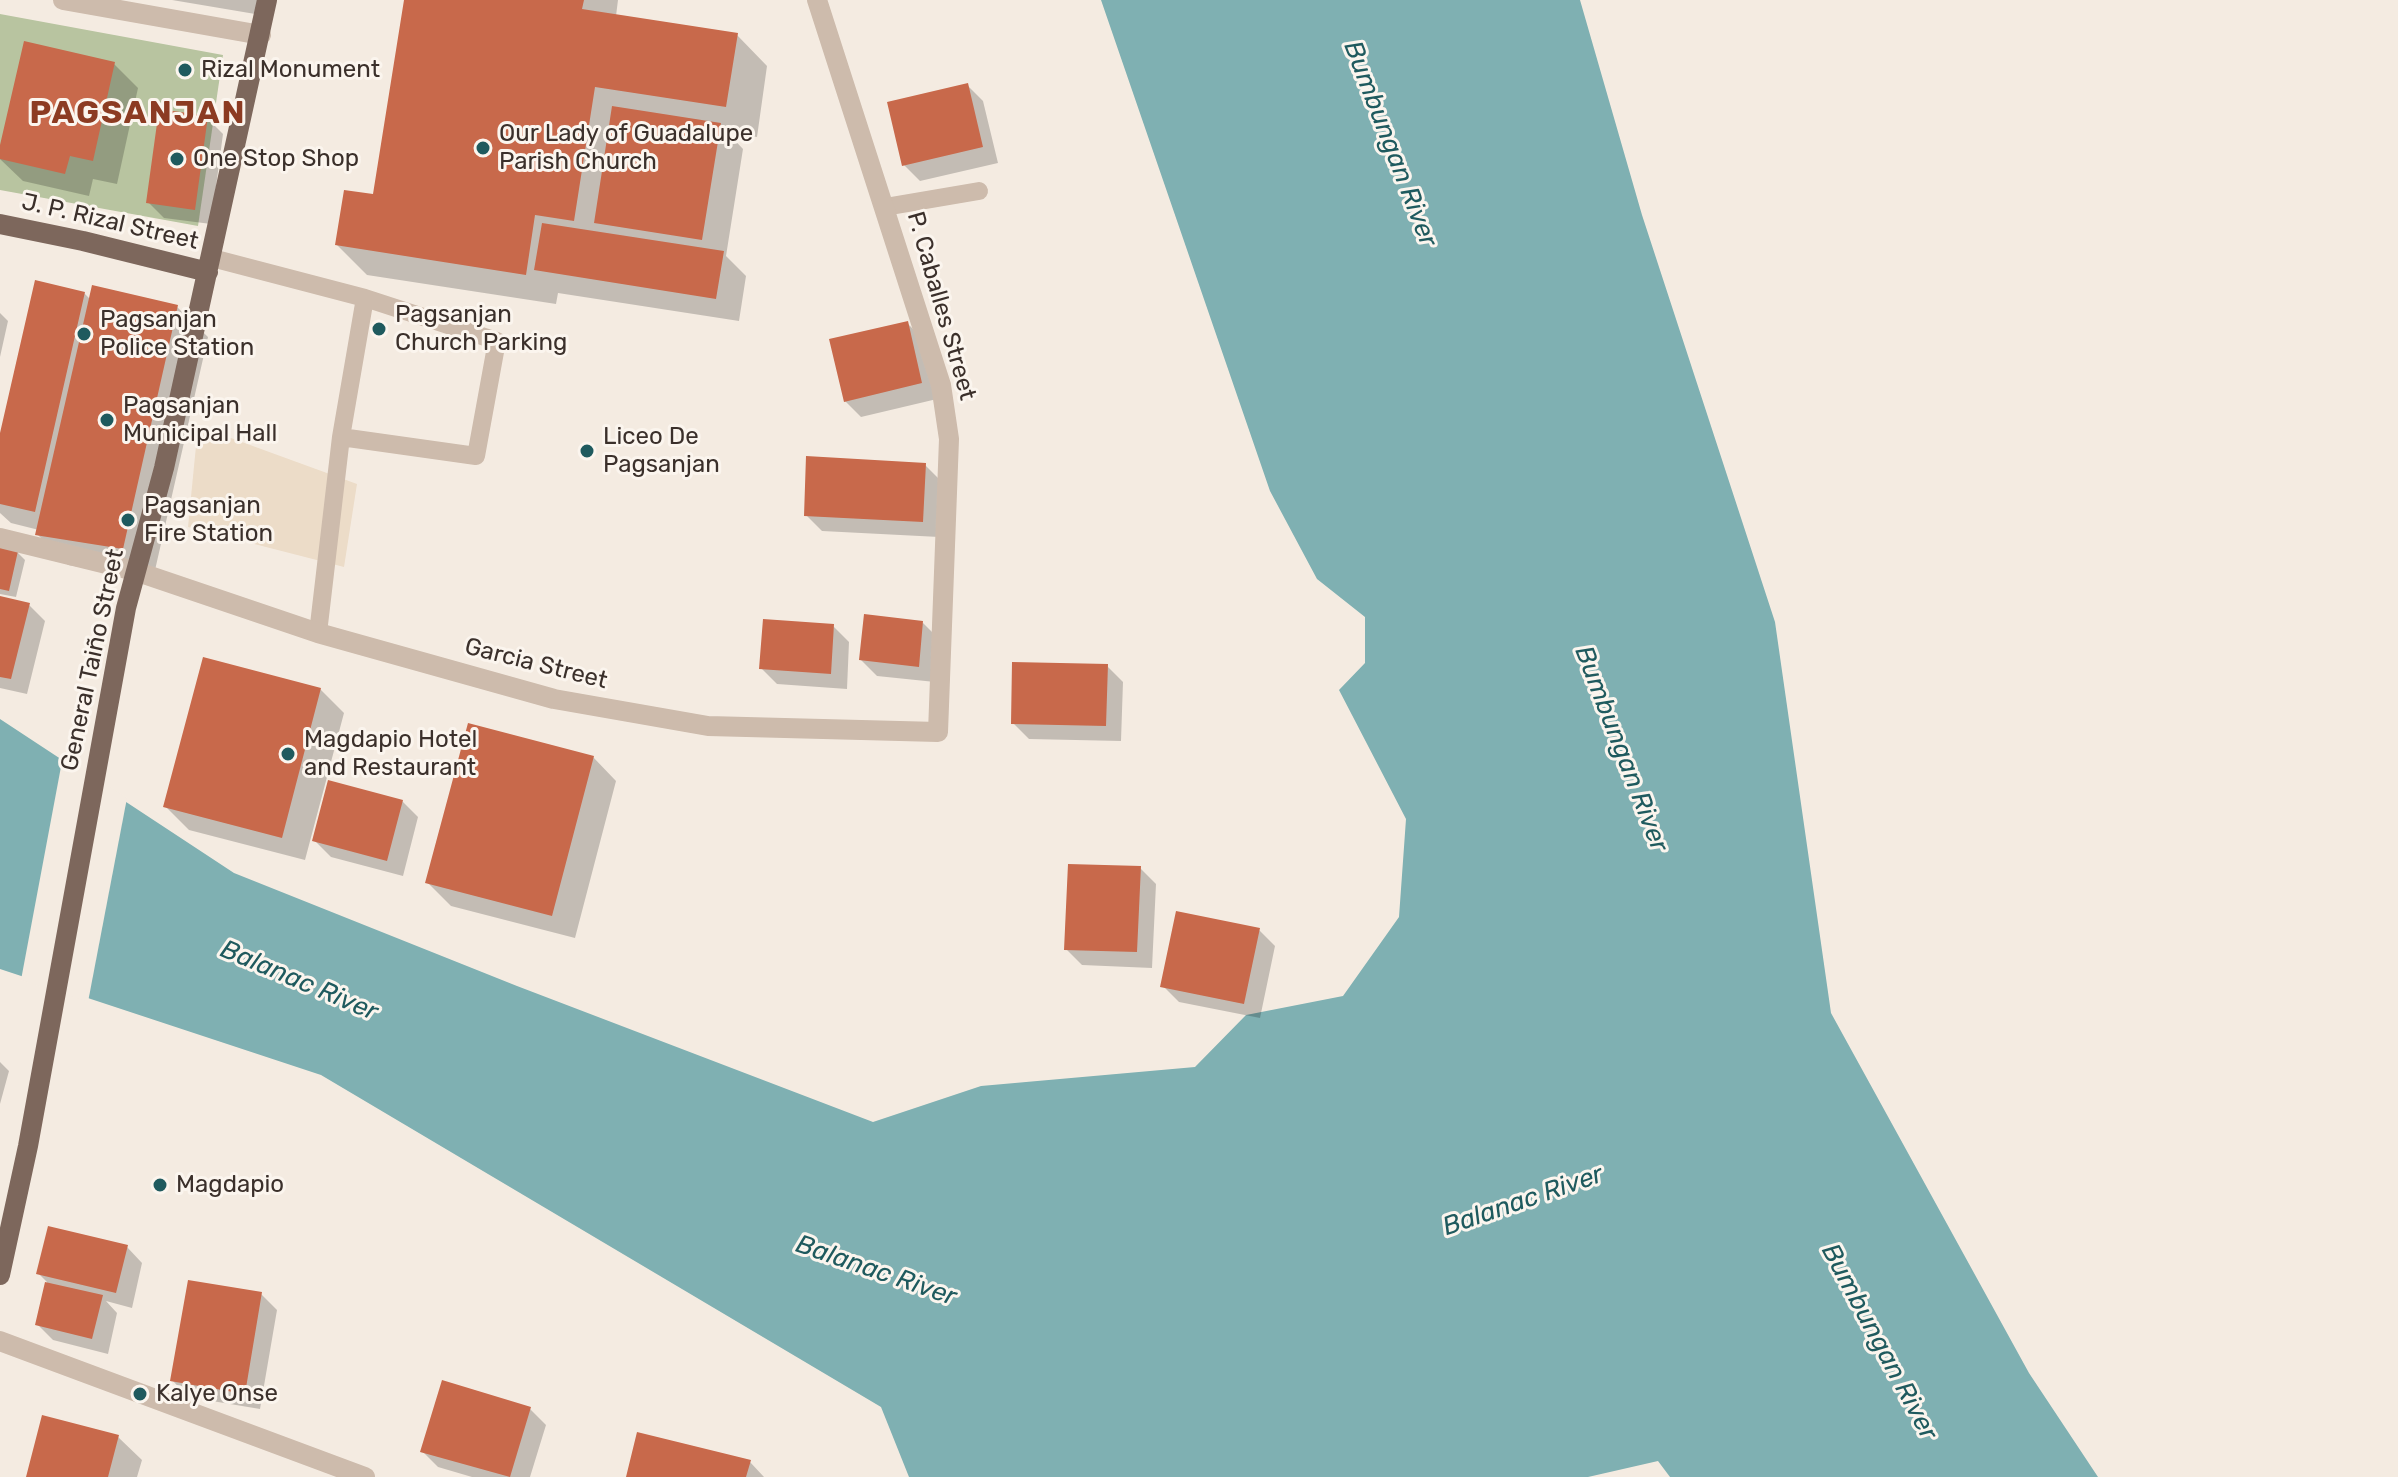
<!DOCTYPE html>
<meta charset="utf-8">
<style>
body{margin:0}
canvas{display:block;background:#f4ebe1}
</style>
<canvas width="2398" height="1477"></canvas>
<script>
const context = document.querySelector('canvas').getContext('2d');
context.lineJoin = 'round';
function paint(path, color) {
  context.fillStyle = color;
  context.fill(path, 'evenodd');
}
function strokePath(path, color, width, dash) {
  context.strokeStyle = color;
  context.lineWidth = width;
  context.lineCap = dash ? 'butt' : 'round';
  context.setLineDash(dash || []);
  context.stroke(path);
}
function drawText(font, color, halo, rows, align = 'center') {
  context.font = font + ' Rubik,sans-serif';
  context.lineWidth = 6;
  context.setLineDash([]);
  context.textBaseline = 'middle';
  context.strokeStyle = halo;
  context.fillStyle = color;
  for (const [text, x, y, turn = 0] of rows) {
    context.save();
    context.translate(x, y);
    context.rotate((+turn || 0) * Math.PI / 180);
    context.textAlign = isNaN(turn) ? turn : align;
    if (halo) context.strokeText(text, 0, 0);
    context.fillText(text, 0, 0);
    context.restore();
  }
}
paint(new Path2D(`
 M0,14L223,55L198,226L0,190Z`), '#b8c4a0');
paint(new Path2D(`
 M198,426L357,484L344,567L188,527Z`), '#ecdcc8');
paint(new Path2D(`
 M1101,0H1580L1642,215L1775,622L1831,1013L2029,1373L2098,1477H1670L1658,1461L1588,1477H909L881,1407L321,1075L0,969V719L234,873L517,986L873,1122L981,1086L1195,1067L1246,1015L1343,996L1399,917L1406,819L1339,690L1365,663V617L1317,579L1270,491Z`), '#7fb0b2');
paint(new Path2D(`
 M63,756L127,798L88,1002L21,980Z`), '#f4ebe1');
paint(new Path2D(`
 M172,0H270L267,16Z
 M406,0H618L616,16L737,35L767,66L757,137L727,132L743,149L726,256L746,276L739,321L558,293L556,304L367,275L337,245L375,196Z
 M114,64L138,88L117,184L93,179L89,196L23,181L0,159V154Z
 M967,85L983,101L998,163L920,181L904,165Z
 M207,118L223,134L211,224L164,218L148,202Z
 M84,293L91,300L177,307L208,337L153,579L68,565L38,535L39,530L11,523L0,513V442Z
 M0,313L8,321L0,357Z
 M907,323L923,339L937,399L861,417L845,401Z
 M925,465L941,481L939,537L822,531L806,515Z
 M0,549L17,552L25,560L16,597L0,594Z
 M0,598L29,605L45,621L27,694L0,688Z
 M923,623L939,639L935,682L877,676L861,660Z
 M833,626L849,642L847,689L777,684L761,668Z
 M1107,666L1123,682L1121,741L1029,739L1013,723Z
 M320,689L344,713L305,860L189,830L165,806Z
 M593,757L616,781L575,938L451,906L427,882Z
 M402,801L418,817L403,876L331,857L315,841Z
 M1140,868L1156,884L1152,968L1082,965L1066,949Z
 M1259,930L1275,946L1260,1018L1179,1002L1163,986Z
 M0,1062L9,1071L0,1104Z
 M127,1247L142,1263L132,1308L106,1301L117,1313L108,1354L53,1340L37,1324L47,1282L38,1273Z
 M261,1294L277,1310L260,1409L188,1397L173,1381Z
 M530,1409L546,1425L530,1477H472L438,1467L422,1451Z
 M118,1437L142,1460L137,1477H28Z
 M750,1462L764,1477H628Z`), '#0003');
paint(new Path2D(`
 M404,0H584L582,9L738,33L726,107L595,87L574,221L535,215L526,275L335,245L344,190L373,194Z
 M24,41L115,62L93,161L70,156L65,174L0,159V145Z
 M968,83L983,147L902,166L887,102Z
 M612,106L721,123L702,240L594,223Z
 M159,109L208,116L195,210L146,203Z
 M542,223L724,251L716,299L534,270Z
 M35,280L85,292L35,512L0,504V433Z
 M92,285L178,305L123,549L35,535Z
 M908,321L922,383L844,402L829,339Z
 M806,456L926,463L923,522L804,516Z
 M0,547L18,551L9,591L0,589Z
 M0,596L30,603L11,679L0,677Z
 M864,614L923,621L919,667L859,660Z
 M763,619L834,624L831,674L759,669Z
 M203,657L321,688L282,838L163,807Z
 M1012,662L1108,664L1106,726L1011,724Z
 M468,723L594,756L552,916L425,883Z
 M328,780L403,800L387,861L312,841Z
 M1068,864L1141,866L1137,952L1064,950Z
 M1176,911L1260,928L1244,1004L1160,987Z
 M48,1226L128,1245L116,1293L36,1274Z
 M188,1280L262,1292L245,1394L170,1381Z
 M45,1282L103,1295L92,1339L35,1325Z
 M442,1380L531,1407L510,1477L420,1452Z
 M42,1415L119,1435L108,1477H26Z
 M637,1432L751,1460L746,1477H626Z`), '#c8694b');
strokePath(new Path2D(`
 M885,207L979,191
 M212,258L365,298L497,341L476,456L341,437
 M318,633L341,437L365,298`), '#cdbbac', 18);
strokePath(new Path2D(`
 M63,0L261,35
 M0,538L135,571L318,633L554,699L708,726L938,732L949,439L941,385L817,0
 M0,1341L365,1477`), '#cdbbac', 20);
strokePath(new Path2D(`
 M0,224L83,241L208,272
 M0,1275L28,1146L126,608L164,468L267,0`), '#7d675c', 20);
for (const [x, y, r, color] of [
 [185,70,8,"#1f5a5e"],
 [483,148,8,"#1f5a5e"],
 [177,159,8,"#1f5a5e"],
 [379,329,8,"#1f5a5e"],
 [84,334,8,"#1f5a5e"],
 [107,420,8,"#1f5a5e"],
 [587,451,8,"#1f5a5e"],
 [128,520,8,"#1f5a5e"],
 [288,754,8,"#1f5a5e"],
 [160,1185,8,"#1f5a5e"],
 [140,1394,8,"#1f5a5e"]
]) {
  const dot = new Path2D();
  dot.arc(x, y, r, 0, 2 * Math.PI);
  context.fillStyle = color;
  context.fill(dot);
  strokePath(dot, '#fbf5ee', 3);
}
drawText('24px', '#3b302b', '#fbf5ee', [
 ["Rizal Monument",201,70],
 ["Our Lady of Guadalupe",499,134],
 ["Parish Church",499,162],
 ["One Stop Shop",193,159],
 ["Pagsanjan",395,315],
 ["Church Parking",395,343],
 ["Pagsanjan",100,320],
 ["Police Station",100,348],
 ["Pagsanjan",123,406],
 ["Municipal Hall",123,434],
 ["Liceo De",603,437],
 ["Pagsanjan",603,465],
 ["Pagsanjan",144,506],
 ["Fire Station",144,534],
 ["Magdapio Hotel",304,740],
 ["and Restaurant",304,768],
 ["Magdapio",176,1185],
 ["Kalye Onse",156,1394]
], 'left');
drawText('24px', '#3b302b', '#fbf5ee', [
 ["J. P. Rizal Street",110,222,13],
 ["P. Caballes Street",941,306,74],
 ["General Taiño Street",93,660,-78],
 ["Garcia Street",536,664,14]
]);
drawText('italic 26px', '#1f5a5e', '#fbf5ee', [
 ["Bumbungan River",1390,144,69],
 ["Bumbungan River",1621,749,69],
 ["Balanac River",299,981,23],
 ["Balanac River",1523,1201,-19],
 ["Balanac River",876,1271,19],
 ["Bumbungan River",1879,1342,62]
]);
context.letterSpacing = '2px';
drawText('bold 32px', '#8c3b22', '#fbf5ee', [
 ["PAGSANJAN",138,114]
]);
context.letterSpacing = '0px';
</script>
